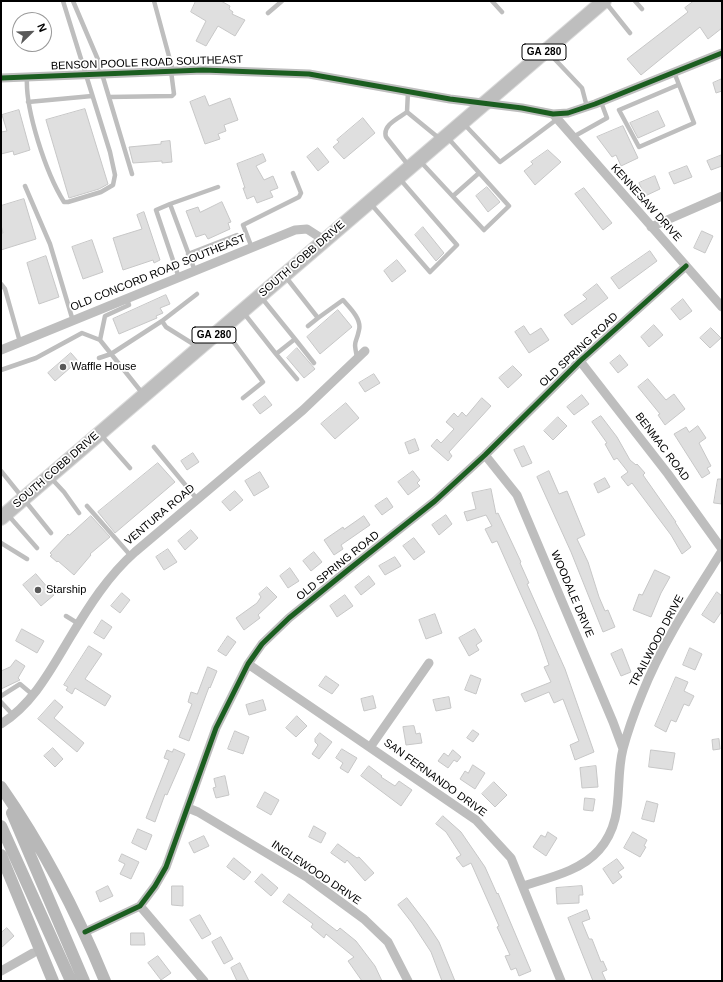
<!DOCTYPE html>
<style>
body{margin:0}
#map{position:relative;width:723px;height:982px;overflow:hidden;background:#fff;font-family:Helvetica,sans-serif}
canvas{display:block}
.frame{position:absolute;inset:0;border:2px solid #000;pointer-events:none}
.north{position:absolute;left:12px;top:12px;width:40px;height:40px;box-sizing:border-box;background:#fff;border:1px solid #999;border-radius:50%;rotate:67deg;font-size:11px;font-weight:700;line-height:16px;text-align:center;color:#000}
.north::after{content:'';display:block;margin:auto;width:14px;height:18px;background:#595959;clip-path:polygon(50% 0,100% 100%,50% 72%,0 100%)}
</style>
<div id="map">
<canvas width="723" height="982"></canvas>
<div class="frame"></div>
<div class="north">N</div>
</div>
<script>
const context = document.querySelector('canvas').getContext('2d');
context.lineJoin = 'round';
function paint(path, color) {
  context.fillStyle = color;
  context.fill(path, 'evenodd');
}
function strokePath(path, color, width, dash) {
  context.strokeStyle = color;
  context.lineWidth = width;
  context.lineCap = dash ? 'butt' : 'round';
  context.setLineDash(dash || []);
  context.stroke(path);
}
function drawText(font, color, halo, rows, align = 'center') {
  context.font = font + ' Helvetica,sans-serif';
  context.lineWidth = 3.5;
  context.setLineDash([]);
  context.textBaseline = 'middle';
  context.strokeStyle = halo;
  context.fillStyle = color;
  for (const [text, x, y, turn = 0] of rows) {
    context.save();
    context.translate(x, y);
    context.rotate((+turn || 0) * Math.PI / 180);
    context.textAlign = isNaN(turn) ? turn : align;
    if (halo) context.strokeText(text, 0, 0);
    context.fillText(text, 0, 0);
    context.restore();
  }
}
const building = new Path2D(`
 M196,1H221L230,6L229,9L233,12L232,14L245,20L235,36L218,26L206,46L196,41L206,21L191,12Z
 M694,1H722V28L708,39L700,27L641,75L627,59L688,12L685,8Z
 M722,79V91L716,93L713,83Z
 M205,96L209,106L230,98L238,120L224,125L226,131L218,134L220,139L205,144L190,102Z
 M85,109L108,184L99,189L69,198L46,120Z
 M19,110L30,150L14,155L13,151L1,154V132L7,131L2,115Z
 M658,111L665,126L638,138L630,123Z
 M363,118L375,133L344,159L333,147L339,142L337,140Z
 M623,126L638,158L621,166L616,155L612,157L597,137Z
 M170,141L172,162L162,163V161L133,163L129,147L161,144V142Z
 M318,148L329,162L318,171L307,157Z
 M548,150L561,162L535,185L524,171L533,164L531,162Z
 M263,154L266,161L256,166L264,180L273,176L278,188L270,191L273,197L257,203L254,196L247,199L243,188H245L237,164Z
 M722,155V166L711,170L707,161Z
 M687,166L692,177L674,184L669,173Z
 M655,176L660,189L645,196L639,183Z
 M487,187L500,202L488,212L476,196Z
 M584,188L612,223L603,230L575,194Z
 M24,199L36,239L1,250V233H3L1,225V206Z
 M222,202L231,222L228,223L230,229L208,239L205,234L196,237L186,211L198,207L200,212Z
 M144,212L160,260L154,263L153,260L123,270L113,238L142,229L137,215Z
 M423,227L444,253L436,261L415,235Z
 M702,231L713,236L705,253L694,248Z
 M92,240L103,272L83,279L72,247Z
 M650,251L657,261L619,289L611,278Z
 M46,256L59,297L39,304L27,263Z
 M397,260L406,271L392,282L384,271Z
 M597,284L608,298L572,325L564,315L587,299L583,295Z
 M166,295L170,304L160,308L163,313L156,316L157,318L119,334L113,319Z
 M683,299L692,311L680,320L671,309Z
 M338,310L352,327L320,354L307,337Z
 M654,325L663,335L649,347L641,337Z
 M524,326L530,335L541,328L549,340L529,353L515,332Z
 M711,328L721,338L710,348L700,338Z
 M297,348L315,369L304,378L287,358Z
 M71,353L78,361L55,381L48,373Z
 M620,355L628,365L618,373L610,363Z
 M513,366L522,375L508,388L499,378Z
 M374,374L380,383L365,392L359,383Z
 M648,379L666,400L674,394L685,409L665,425L658,415L660,414L638,387Z
 M582,395L589,404L574,415L567,407Z
 M265,396L272,405L260,414L253,405Z
 M482,398L491,406L449,452L452,456L448,461L431,446L437,439L441,443L454,429L446,422L454,413L458,417L462,412L466,416Z
 M346,403L359,418L335,439L321,424Z
 M601,416L617,437L630,460L636,465L637,464L645,473L643,475L676,522H675L691,547L682,554L671,535L632,483L628,486L621,477L628,472L617,458L614,460L605,444L607,443L592,422Z
 M558,417L567,426L553,440L544,431Z
 M698,426L706,438L699,443L711,466L707,468L710,473L702,478L674,434L686,427L689,432Z
 M415,439L419,450L409,454L405,443Z
 M524,446L532,463L522,467L514,450Z
 M193,453L199,462L187,470L181,461Z
 M158,463L175,482L115,533L98,512Z
 M413,471L420,480L417,483L420,486L408,495L398,482Z
 M549,471L559,494L567,491L585,535L577,539L588,562L599,597L605,611L608,610L615,627L603,632L571,552L537,477Z
 M260,472L269,487L254,496L245,481Z
 M605,478L610,487L598,493L594,484Z
 M718,479H722V504L714,503Z
 M491,489L496,514L498,513L521,562L520,563L529,583L527,584L565,669L594,752L575,760L570,745L579,741L563,699L554,703L549,692L525,702L521,694L551,682L544,667L549,665L537,631L497,541L492,543L485,529L492,526L486,515L467,521L464,512L476,509L472,493Z
 M235,491L243,500L230,511L222,502Z
 M387,498L393,507L382,515L375,506Z
 M446,515L452,524L439,535L432,525Z
 M91,516L110,537L90,554L91,555L74,575L58,561L57,562L50,556L52,555L50,553L68,534L69,535Z
 M364,516L370,525L341,545L343,549L334,555L324,540L343,527L344,529Z
 M191,530L198,538L185,550L178,541Z
 M414,538L425,552L414,560L403,546Z
 M168,549L177,562L164,570L156,557Z
 M314,552L322,562L311,571L303,561Z
 M395,557L401,566L385,575L379,566Z
 M290,568L299,581L288,588L280,576Z
 M655,570L670,577L661,593L651,617L633,610L639,594L642,595Z
 M36,574L54,595L41,606L23,585Z
 M369,576L375,584L361,595L355,587Z
 M267,587L277,597L258,615L260,618L244,630L236,618L257,603L261,597L259,594Z
 M717,592L722,596V611L714,623L702,615Z
 M122,593L130,600L120,613L111,606Z
 M345,595L353,606L337,617L330,606Z
 M435,614L442,633L426,639L419,620Z
 M102,620L112,627L104,639L94,633Z
 M22,629L44,641L37,653L16,641Z
 M475,629L482,641L476,645L479,650L469,656L459,638Z
 M228,636L236,642L226,656L218,651Z
 M89,646L102,654L85,679L111,696L105,706L75,688L72,694L66,690L68,687L64,685Z
 M690,648L702,654L695,670L683,665Z
 M622,649L631,672L621,676L611,654Z
 M16,660L25,666L18,678L20,680L1,689V671L10,667Z
 M208,667L217,671L210,688L209,687L189,741L179,737L192,704L188,702L191,692L197,694Z
 M471,675L481,679L476,694L465,690Z
 M326,676L339,685L332,694L319,686Z
 M676,677L688,682L684,691L694,696L689,706L684,704L676,722L671,720L666,732L655,726Z
 M373,696L376,708L364,711L361,699Z
 M449,697L451,708L436,711L433,700Z
 M55,700L63,707L54,718L84,743L77,752L38,719Z
 M263,700L266,710L249,715L246,705Z
 M297,716L307,726L296,737L286,728Z
 M414,726L416,734L420,733L422,743L406,745L403,727Z
 M473,730L479,734L473,742L467,738Z
 M235,731L249,737L243,754L228,749Z
 M320,733L332,742L319,759L312,754L318,745L315,742V739Z
 M719,739L720,749L713,750L712,740Z
 M53,748L63,759L55,767L44,756Z
 M174,749L185,754L167,795L165,794L155,822L146,818L169,760L164,758L167,750L172,752Z
 M342,749L357,758L348,773L340,768L343,763L336,758Z
 M453,750L461,757L457,762L454,760L448,768L438,761L444,753L448,756Z
 M651,750L675,753L672,770L649,767Z
 M473,765L485,773L475,789L460,779L465,771L468,773Z
 M369,766L382,776L381,777L395,786L399,781L412,790L401,806L361,776Z
 M596,766L598,787L582,788L580,768Z
 M225,776L229,795L216,798L213,788L216,787L214,779Z
 M494,782L507,795L495,807L482,794Z
 M265,792L279,800L271,815L257,807Z
 M585,798L595,799L593,811L584,810Z
 M647,801L658,804L654,822L642,819Z
 M443,816L461,832L485,867L497,894L498,893L531,971L519,976L516,968L511,970L505,956L510,955L497,927L499,926L471,863L463,867L456,858L461,855L446,832L436,824Z
 M314,826L326,833L321,843L309,837Z
 M138,829L152,835L146,850L132,843Z
 M548,832L557,838L546,856L533,847L541,835L545,837Z
 M633,832L647,840L644,846L646,847L640,857L624,848Z
 M204,836L209,846L194,853L189,843Z
 M338,844L357,858L359,857L374,873L365,881L347,860L345,863L331,853Z
 M122,854L139,862L131,879L120,874L125,864L119,861Z
 M234,858L251,872L244,880L227,867Z
 M617,859L624,868L618,872L622,877L613,884L603,869Z
 M262,874L278,888L271,896L255,882Z
 M108,886L113,896L100,902L96,892Z
 M172,886H183V906L172,905Z
 M582,886L583,895H579V903L557,904L556,888Z
 M289,894L337,931L340,928L356,941L375,966L382,981H362L348,961L354,957L326,934L324,938L311,927L313,924L283,902Z
 M407,898L427,924L439,942L455,981H442L431,952L412,923L398,905Z
 M587,910L590,919L582,922L589,939H592L601,962L603,961L607,970L602,972L606,981H593L568,918Z
 M200,915L211,934L202,939L190,920Z
 M7,928L14,936L1,948V933Z
 M131,933H144L145,945H131Z
 M221,937L233,959L224,964L212,942Z
 M158,956L171,973L161,980L148,963Z
 M240,963L249,981H237L231,968Z`);
paint(building, '#dfdfdf');
strokePath(building, '#c7c7c7', 1);
const primary = new Path2D(`
 M1,518L604,1`);
strokePath(primary, '#dbdbdb', 16);
strokePath(new Path2D(`
 M73,1L99,62V74
 M154,1L173,71
 M492,1L502,12
 M635,1L642,9
 M606,3L630,33
 M268,13L282,1
 M548,52L582,88L587,107
 M674,72L694,123L639,147L619,110L678,85
 M102,74L132,174
 M27,77C25,110 46,173 64,202H68L101,192L113,185L115,175L110,152L63,1
 M408,91L407,112C399,118 382,125 386,137L409,166
 M109,97L172,96L174,94L171,71
 M28,102L92,96
 M407,112L440,139
 M464,124L500,162L556,120
 M573,137L607,118L601,102
 M420,161L484,230L509,206L447,137
 M25,186L50,244L73,321
 M453,196L479,173
 M370,203L430,272L457,245L399,178
 M170,204L218,187
 M252,248L243,225L299,197L301,193L293,173
 M188,254L237,235
 M285,276L318,318L343,300C349,307 362,319 359,330C356,345 353,339 357,357
 M179,278L156,210L170,204L195,271
 M1,284L5,289L20,342
 M197,294L162,321L166,327L198,347
 M127,299L129,305L105,316L100,340L143,394
 M243,312L276,354L295,339L261,297
 M308,326L318,318
 M224,329L263,382L243,398
 M295,339L314,363
 M276,354L297,379
 M99,358L111,354L162,321
 M1,370L36,358L82,333L100,340
 M101,435L130,468
 M154,447L197,499
 M1,471L51,533
 M50,477L64,492L79,513
 M87,506L131,556
 M8,515L37,548
 M1,543L27,559
 M66,616L79,624
 M1,696L20,684L33,695
 M1,702L13,715`), '#bebebe', 4.5);
strokePath(new Path2D(`
 M1,78L203,70L309,74L450,99L522,108L553,114L568,113L595,104L722,53
 M553,114L722,307
 M651,227L722,196
 M1,350L295,230L307,229L324,240
 M580,361L668,474L722,549
 M485,455L517,495L613,722L623,749
 M248,664L476,820L511,858L561,981
 M1,724C34,703 51,669 71,636C89,606 108,576 135,552L303,410L365,351
 M371,746L429,663
 M188,808L198,812L308,878L364,919L388,942L408,981
 M523,886C548,878 581,871 599,850C626,819 614,784 623,749C628,730 635,711 642,694C662,643 693,597 722,551
 M140,906L204,981
 M85,932L140,906L155,886L166,867L216,728L248,664L262,644L289,618L348,570L435,501L485,455L580,361L686,266
 M1,971L33,953`), '#bebebe', 9);
strokePath(new Path2D(`
 M1,787C43,847 77,913 105,981
 M12,813L84,981
 M1,826L71,981
 M1,855L53,981`), '#b8b8b8', 12);
strokePath(primary, '#bebebe', 14);
strokePath(new Path2D(`
 M1,78L203,70L309,74L450,99L522,108L553,114L568,113L595,104L722,53
 M85,932L140,906L155,886L166,867L216,728L248,664L262,644L289,618L348,570L435,501L485,455L580,361L686,266`), '#1b5e20', 5);
for (const [x, y, r, color] of [
 [63,367,4,"#595959"],
 [38,590,4,"#595959"]
]) {
  const dot = new Path2D();
  dot.arc(x, y, r, 0, 2 * Math.PI);
  context.fillStyle = color;
  context.fill(dot);
  strokePath(dot, '#fff', 1.5);
}
for (const [x, y, w] of [
 [544,52,44],
 [214,335,44]
]) {
  const box = new Path2D();
  box.roundRect(x - w / 2, y - 8, w, 16, 3);
  context.fillStyle = '#fff';
  context.fill(box);
  strokePath(box, '#000', 1);
}
drawText('bold 10px', '#000', null, [
 ["GA 280",544,52],
 ["GA 280",214,335]
]);
drawText('11px', '#000', '#fff', [
 ["BENSON POOLE ROAD SOUTHEAST",147,63,-2],
 ["KENNESAW DRIVE",646,203,48],
 ["SOUTH COBB DRIVE",302,259,-41],
 ["OLD CONCORD ROAD SOUTHEAST",158,273,-22],
 ["OLD SPRING ROAD",579,350,-43],
 ["BENMAC ROAD",662,447,53],
 ["SOUTH COBB DRIVE",56,470,-41],
 ["VENTURA ROAD",160,515,-40],
 ["OLD SPRING ROAD",338,566,-39],
 ["WOODALE DRIVE",572,594,67],
 ["TRAILWOOD DRIVE",657,641,-62],
 ["SAN FERNANDO DRIVE",435,778,36],
 ["INGLEWOOD DRIVE",316,873,34]
]);
drawText('11px', '#000', '#fff', [
 ["Waffle House",71,367],
 ["Starship",46,590]
], 'left');
</script>
